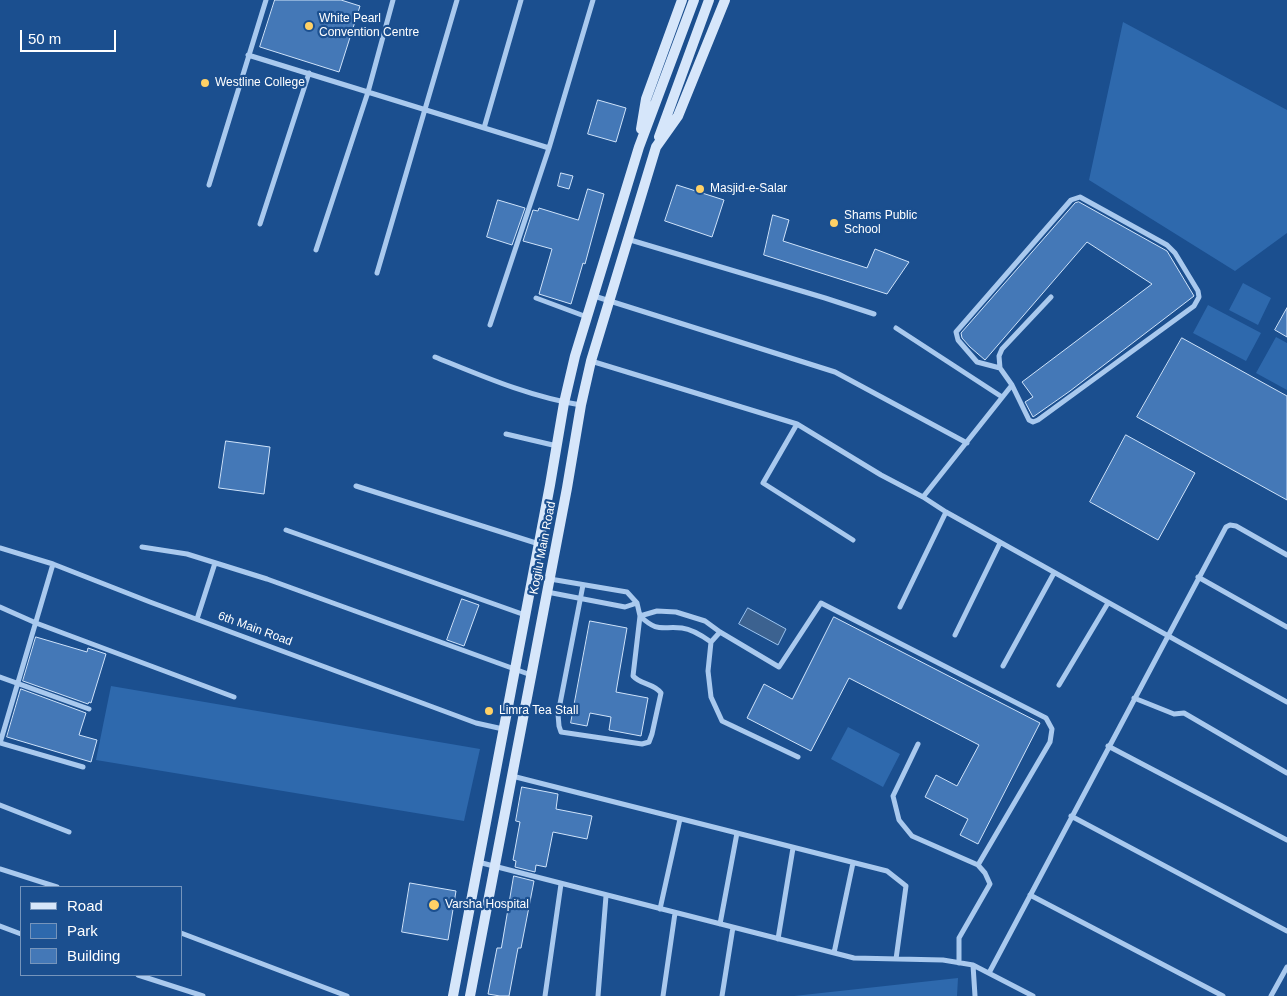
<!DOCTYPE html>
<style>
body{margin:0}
#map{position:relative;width:1287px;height:996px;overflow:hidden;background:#1b4f8f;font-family:Arial,sans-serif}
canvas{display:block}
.legend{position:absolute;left:20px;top:886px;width:162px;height:90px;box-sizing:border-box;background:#1b4f8f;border:1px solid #7695bc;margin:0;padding:6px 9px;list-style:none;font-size:15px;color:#fff}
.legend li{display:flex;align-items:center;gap:10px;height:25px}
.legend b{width:25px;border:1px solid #7695bc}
.scale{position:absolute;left:20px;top:30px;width:96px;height:22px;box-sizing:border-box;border:2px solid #fff;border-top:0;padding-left:6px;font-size:15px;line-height:18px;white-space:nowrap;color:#fff;-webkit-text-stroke:4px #1b4f8f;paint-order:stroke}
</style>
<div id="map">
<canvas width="1287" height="996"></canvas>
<ul class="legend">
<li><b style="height:6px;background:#d6e6fa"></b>Road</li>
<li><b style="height:14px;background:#2e69ad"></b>Park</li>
<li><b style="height:14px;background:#4478b7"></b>Building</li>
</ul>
<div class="scale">50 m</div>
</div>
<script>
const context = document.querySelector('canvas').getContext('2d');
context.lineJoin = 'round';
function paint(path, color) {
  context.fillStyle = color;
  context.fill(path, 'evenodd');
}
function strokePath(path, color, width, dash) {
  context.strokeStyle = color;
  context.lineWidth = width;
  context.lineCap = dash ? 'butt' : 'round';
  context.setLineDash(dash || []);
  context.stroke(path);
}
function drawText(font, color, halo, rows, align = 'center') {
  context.font = font + ' Arial,sans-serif';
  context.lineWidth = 4.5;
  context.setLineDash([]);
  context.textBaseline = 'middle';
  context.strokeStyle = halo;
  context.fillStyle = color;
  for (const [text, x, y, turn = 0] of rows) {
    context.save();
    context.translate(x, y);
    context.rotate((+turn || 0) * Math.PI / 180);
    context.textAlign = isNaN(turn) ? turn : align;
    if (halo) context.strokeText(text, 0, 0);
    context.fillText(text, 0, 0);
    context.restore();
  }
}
paint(new Path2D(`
 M1123,22L1287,110V233L1235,271L1089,180Z
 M1243,283L1271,298L1258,325L1229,310Z
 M1208,305L1261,333L1246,361L1193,333Z
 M1276,337L1287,343V390L1256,373Z
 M111,686L480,749L464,821L96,760Z
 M848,727L900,754L883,787L831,759Z
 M958,978L957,996H794Z`), '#2e69ad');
const water = new Path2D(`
 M748,608L786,629L778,645L739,624Z`);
paint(water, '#3c6290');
strokePath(water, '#9cc4f0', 1);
const building = new Path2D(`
 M275,0H341L360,6L339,72L260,47Z
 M598,100L626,108L616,142L588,134Z
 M561,173L573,176L569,189L558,186Z
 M677,185L724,200L712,237L665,221Z
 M588,189L604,194L585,264L583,263L571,304L539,294L552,249L523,241L533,210L538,211L539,208L578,220Z
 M498,200L525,208L512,245L487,237Z
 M1079,202L1167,251L1194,296L1070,391L1033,417L1025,402L1033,397L1022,382L1152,284L1087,242L985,360L970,347L962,338L961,333L1075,203Z
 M773,215L789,220L783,241L867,268L875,249L909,262L887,294L764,255Z
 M1287,308V337L1275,330Z
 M1182,338L1287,396V500L1137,417Z
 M1126,435L1195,473L1158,540L1090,502Z
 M226,441L270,447L264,494L219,488Z
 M462,599L479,605L464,646L447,640Z
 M834,617L1040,723L978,844L960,835L968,819L925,797L936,775L957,786L979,745L849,678L811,751L747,718L764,684L792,699Z
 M590,621L627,628L616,692L648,698L641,736L609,730L611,717L590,713L587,726L571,723Z
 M36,637L87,652L88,648L106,654L91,703L89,702L88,704L23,681Z
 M21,689L86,713L79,735L97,740L91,762L7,737Z
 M522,787L558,794L556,809L592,816L587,839L553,832L546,867L536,865L535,872L515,867L516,861L513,860L520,822L516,821Z
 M514,876L534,881L521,948H518L509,996H500L488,994L497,948H501Z
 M410,883L456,891L448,940L402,932Z`);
paint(building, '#4478b7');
strokePath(building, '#cfe3fa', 1);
strokePath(new Path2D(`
 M248,55L549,148
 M484,128L521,0
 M209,185L266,0
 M260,224L309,73
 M627,239L825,298L874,314
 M316,250L368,92L393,0
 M377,273L457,0
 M594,296L835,372L967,443
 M536,298L587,317
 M490,325L549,148L593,0
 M896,328L1002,397
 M435,357C482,376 530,397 581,405
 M591,361L797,424L881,475L923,497L946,512L1287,702
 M1000,368L999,356L1002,349L1051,297
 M797,424L763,483L853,540
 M506,434L557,446
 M356,486L539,544
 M923,497L1012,385L1000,368L977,362L958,340L956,332L1071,200L1080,197L1167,245L1175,253L1198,291L1199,297L1194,306L1038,420L1033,422L1029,420L1012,385
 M286,530L525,615
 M142,547L187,554L267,579L531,675
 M0,548L53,564L150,602L476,723L503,729
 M1198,577L1287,627
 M550,579L627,592L637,603L640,616L633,676C641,685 654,683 661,693L652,734L649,742L642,744L561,732L559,726L558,714L583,585
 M547,592L625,607L637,603
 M0,607L36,623L234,697
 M900,607L946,512
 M197,619L215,563
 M720,632L711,642L708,671L711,697L722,721L798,757
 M955,635L1000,543
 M711,642C704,637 691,629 682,628C661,626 658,633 640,616L657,611L676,612L705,621L720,632L779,667L821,603L1046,718L1052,729L1050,742L978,865L912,836L899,820L893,796L918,744
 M1003,666L1054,573
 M0,677L89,709
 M1059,685L1108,603
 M1134,698L1174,714L1184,713L1287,773
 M0,743L53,564
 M0,743L83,767
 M1108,746L1287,840
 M512,776L887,871L906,886L896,959
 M0,805L69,832
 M1071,816L1287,931
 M478,862L854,958L943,960L973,965L1033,996
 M0,869L57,887
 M1030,895L1223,996
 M660,909L680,819
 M720,924L737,833
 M0,926L21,934
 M181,933L347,996
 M778,939L793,848
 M834,953L853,863
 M959,963V938L990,884L985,873L978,865
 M973,965L975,996
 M989,973L1226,527L1230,525L1236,526L1287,555
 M138,975L203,996
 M545,996L561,884
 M598,996L606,896
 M663,996L675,913
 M722,996L733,927
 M1271,996L1287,967`), '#a9c9ee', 5);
strokePath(new Path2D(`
 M641,129L646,99L682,0
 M659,137L709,0
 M453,996L550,485L564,403L575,356L639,147L694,0
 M470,996L567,488L581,405L591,361L656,147L678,116L725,0`), '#d6e6fa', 10);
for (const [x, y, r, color] of [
 [309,26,5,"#ffd166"],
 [205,83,5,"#ffd166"],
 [700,189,5,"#ffd166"],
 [834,223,5,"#ffd166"],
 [489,711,5,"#ffd166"],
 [434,905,6,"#ffd166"]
]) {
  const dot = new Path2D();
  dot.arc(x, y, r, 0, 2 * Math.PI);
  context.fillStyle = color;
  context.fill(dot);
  strokePath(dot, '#1b4f8f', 2);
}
drawText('12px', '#fff', '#1b4f8f', [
 ["White Pearl",319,19],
 ["Convention Centre",319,33],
 ["Westline College",215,83],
 ["Masjid-e-Salar",710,189],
 ["Shams Public",844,216],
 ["School",844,230],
 ["Limra Tea Stall",499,711],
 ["Varsha Hospital",445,905]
], 'left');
drawText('12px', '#fff', '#1b4f8f', [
 ["Kogilu Main Road",543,548,-79],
 ["6th Main Road",255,629,20]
]);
</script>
